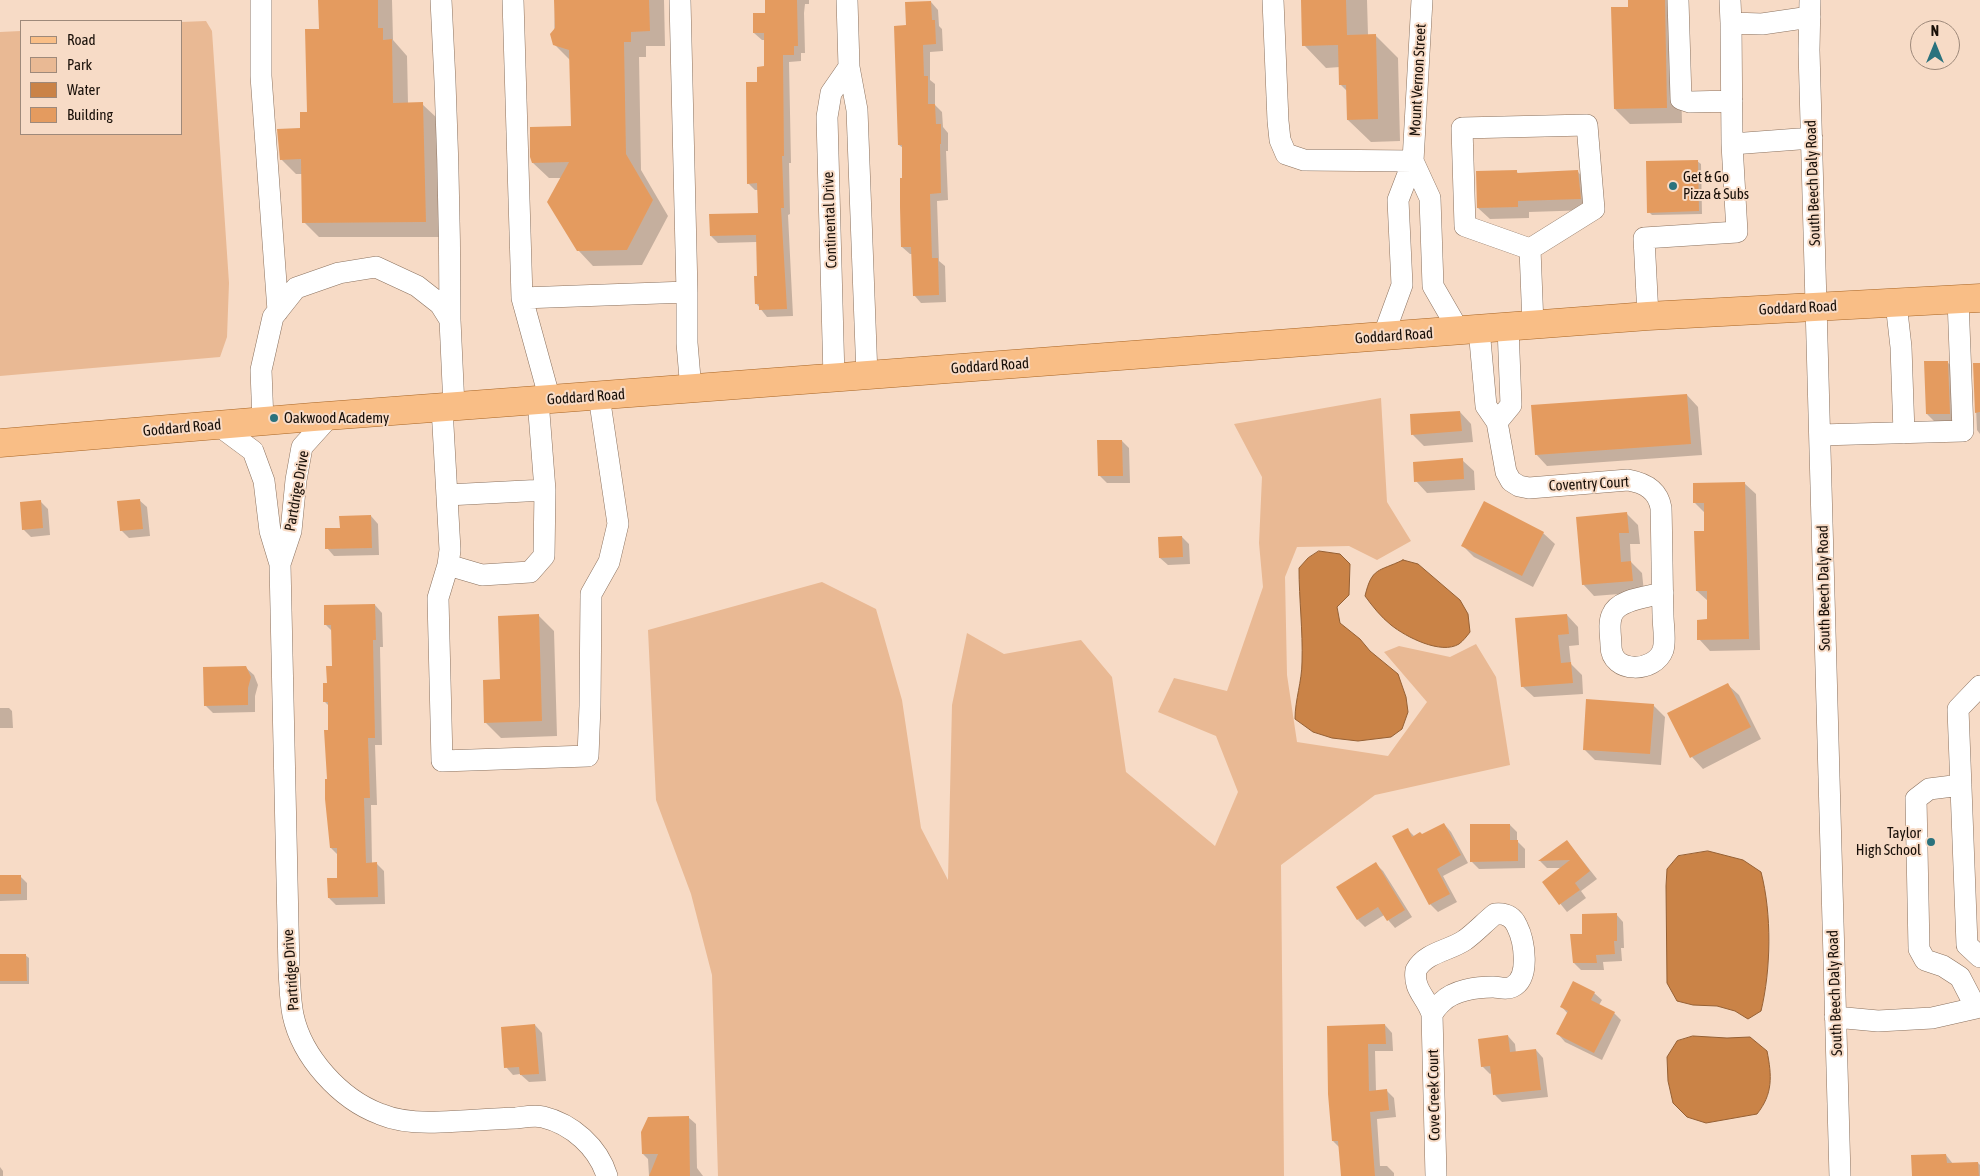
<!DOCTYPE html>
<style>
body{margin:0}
#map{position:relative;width:1980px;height:1176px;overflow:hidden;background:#f7dbc6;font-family:"Asap Condensed",sans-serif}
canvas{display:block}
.legend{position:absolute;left:20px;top:20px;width:162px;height:115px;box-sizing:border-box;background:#f7dbc6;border:1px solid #9e897a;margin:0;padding:6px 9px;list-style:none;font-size:15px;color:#180f08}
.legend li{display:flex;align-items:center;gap:10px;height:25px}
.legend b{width:25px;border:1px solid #9e897a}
.north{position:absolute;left:1910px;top:20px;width:50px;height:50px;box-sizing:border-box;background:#f7dbc6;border:1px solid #9e897a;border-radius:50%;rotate:0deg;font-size:14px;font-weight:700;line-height:20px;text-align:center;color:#180f08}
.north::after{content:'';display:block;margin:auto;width:18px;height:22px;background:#2a727d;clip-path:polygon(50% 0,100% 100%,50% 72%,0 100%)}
</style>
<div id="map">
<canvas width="1980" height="1176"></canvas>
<ul class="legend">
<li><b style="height:6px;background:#f9be86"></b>Road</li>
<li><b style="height:14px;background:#e9b994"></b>Park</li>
<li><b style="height:14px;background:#ca8347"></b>Water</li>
<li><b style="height:14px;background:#e49b5f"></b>Building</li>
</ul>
<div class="north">N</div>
</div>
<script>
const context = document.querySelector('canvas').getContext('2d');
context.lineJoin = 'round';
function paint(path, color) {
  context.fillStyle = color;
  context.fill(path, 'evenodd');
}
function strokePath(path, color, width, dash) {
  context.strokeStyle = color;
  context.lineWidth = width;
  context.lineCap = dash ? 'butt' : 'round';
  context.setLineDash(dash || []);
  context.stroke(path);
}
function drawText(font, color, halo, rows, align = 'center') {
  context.font = font + ' "Asap Condensed",sans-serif';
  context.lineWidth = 4;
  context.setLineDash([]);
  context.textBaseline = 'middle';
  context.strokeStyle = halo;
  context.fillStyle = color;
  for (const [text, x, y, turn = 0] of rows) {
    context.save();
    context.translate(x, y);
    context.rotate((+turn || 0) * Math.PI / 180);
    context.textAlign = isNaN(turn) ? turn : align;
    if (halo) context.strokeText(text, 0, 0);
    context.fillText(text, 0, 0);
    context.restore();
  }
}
paint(new Path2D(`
 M206,21L212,31L229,283L227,337L220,357L0,376V32L21,31V134H181V22Z
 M1381,398L1387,502L1411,541L1377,560L1349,546L1297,547L1285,577L1287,675L1297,742L1388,756L1427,702L1384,652L1399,646L1450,657L1476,644L1496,677L1510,765L1375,795L1281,865L1284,1176H718L712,975L691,894L656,800L648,630L822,582L876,609L902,700L921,828L948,880L952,705L967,633L1004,654L1081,640L1112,677L1126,772L1215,846L1238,792L1216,736L1158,712L1174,678L1227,691L1263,587L1259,543L1262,477L1234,424Z`), '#e9b994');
const water = new Path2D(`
 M1319,551L1340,554L1350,564L1349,595L1337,607L1340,623L1360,639L1370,651L1398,674L1406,697L1408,712L1402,729L1391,737L1358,741L1332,738L1313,732L1295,719C1295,700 1302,681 1302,662C1303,631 1299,599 1299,568L1308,558Z
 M1403,560L1418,564L1460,600L1468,614L1470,632C1467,636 1463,641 1459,644C1441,655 1406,637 1391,625C1381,617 1373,607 1365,596C1372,567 1378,572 1403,560Z
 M1708,851L1743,860L1761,872C1772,914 1771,970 1761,1011L1748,1019L1735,1011L1717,1006L1693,1005L1677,1001L1667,983L1666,886L1667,869L1678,856Z
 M1693,1036L1727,1038L1750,1037L1767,1051C1772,1076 1773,1094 1757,1114L1706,1123L1687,1117L1673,1103L1668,1081L1667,1057L1677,1041Z`);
paint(water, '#ca8347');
strokePath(water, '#956034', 1);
paint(new Path2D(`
 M320,0H392L393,40L407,56L408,104H422L438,119L441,237H319L304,222L302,174H296L281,159L302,130L308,113L320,30Z
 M555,0H664L665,46H646V57H639L641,170L668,216L642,265L593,266L578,250L562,178H549L533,163L572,128L570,60L554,44Z
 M766,0H809V4H805L804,13L805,53H801V61L789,62L791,163H789L790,214L788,215L793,316L767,317L756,303L758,277L757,242L718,243L711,236L759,214L758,190H755L748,183L758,83L766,68L765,40H762L754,33L766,14Z
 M1302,0H1367L1368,35H1375L1398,58L1400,141L1371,142L1348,120L1347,91L1340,84V67L1326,68L1304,45Z
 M1630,0H1679L1682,123L1630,124L1615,109Z
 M931,2L938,10L939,26L942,29L943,51L930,52V80L935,84V105L942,112L943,127L948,133V151H946L948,200L937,201L939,261L945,266L946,302L921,303L914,295L913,254H910L902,247L903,148L899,145L907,27Z
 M1697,161L1701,164L1702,214L1652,215L1649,212Z
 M1516,171L1519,174L1578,172L1589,183L1591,210L1529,212V218L1490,219L1478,208Z
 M1947,362L1955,369L1957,421H1934L1927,414Z
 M1974,364H1980V434L1977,430Z
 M1687,395L1698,407L1702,455L1547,466L1536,454Z
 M1460,412L1471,424L1473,442L1424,446L1413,435L1411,416Z
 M1122,441L1129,448L1130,483H1107L1100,476Z
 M1462,460L1474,471L1475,490L1427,493L1416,481Z
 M1744,483L1756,494L1760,650L1710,651L1699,639L1708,621V601L1697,591L1706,532L1705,513L1695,503Z
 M139,500L147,507L150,536L129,538L121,530Z
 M41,502L48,509L50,535L31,537L23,529Z
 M1627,514L1638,525L1640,544H1630L1631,562L1642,573L1644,592L1594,596L1583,584Z
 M371,516L378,524L379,555L334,556L327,548L341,529Z
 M1543,533L1555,544L1533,587L1474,557L1463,546Z
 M1182,537L1189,544L1190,564L1168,565L1160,558Z
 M375,605L382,613L383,647H380L382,745H375L377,805H371L372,864H377L384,871L385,904L336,905L329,898L339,879L338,855L331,848L328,780L329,706L325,702L333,667L332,631L325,624Z
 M1567,615L1578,627L1579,645L1569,646L1571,664L1582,675L1583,694L1534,697L1522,686Z
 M539,616L554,631L557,736L501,738L485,722L501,681Z
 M246,668L254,675L258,685L255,696V712L213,713L205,705Z
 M1727,684L1739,695L1761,739L1703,769L1692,757Z
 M1653,705L1665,717L1661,765L1595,760L1584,749Z
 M0,708H9L12,711L13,728H0Z
 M1444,824L1451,832L1468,863L1443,876L1457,902L1438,912L1430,904L1394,837L1407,829L1415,837L1422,836Z
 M1510,825L1517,832V841L1525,849V868L1479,869L1471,861Z
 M1567,841L1597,879L1581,891L1586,898L1567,912L1543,882L1563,868H1547L1540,861Z
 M1376,864L1383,871L1412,917L1395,928L1384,915L1365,927L1358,920Z
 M20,876L27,883V900L0,901V877Z
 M1616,914L1623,922L1624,948H1621L1622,961L1603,962L1604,970H1581L1574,963L1583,935Z
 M25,955L29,958V984H0V956Z
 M1594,993L1602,1000L1599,1005L1614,1013L1621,1020L1602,1060L1565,1042L1558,1034L1568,1014L1562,1007Z
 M535,1025L542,1033L546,1081L529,1082L520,1074L513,1075L506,1067Z
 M1385,1025L1392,1033L1393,1051H1375L1376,1091H1387L1394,1098L1396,1117L1377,1119L1380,1166H1387L1394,1173V1176H1343L1340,1148L1333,1141L1329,1027Z
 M1508,1036L1515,1044L1516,1053L1536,1050L1543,1058L1548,1097L1502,1102L1495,1095L1492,1073L1490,1074L1482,1066Z
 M688,1117L696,1124L697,1168L703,1176H649L648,1159L643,1154Z
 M1946,1155L1953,1164L1978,1163L1980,1165V1176H1913Z
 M0,1167L3,1171V1176H0Z`), '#0003');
paint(new Path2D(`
 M318,0H378V28H383V40L392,39L393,103L423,102L426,222L302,223L301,159L280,160L277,129L300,128V112H307L305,29H319Z
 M554,0H649L650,31L631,32V42H624L626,154L653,200L627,250L577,251L547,202L569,162L532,163L530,157V127L571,126L569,50L553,45L550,34L555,28Z
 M765,0H797L798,46H794V55H783L784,156H782L784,208H781L787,309L759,310V304H755L754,276H757L756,235L710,236L709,214L758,213L757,183L747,184L746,82H757V67L764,66V33H753V13H765Z
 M1301,0H1346L1347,35L1376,34L1378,119L1347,120L1346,85H1339L1338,45L1302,46Z
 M1628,0H1665L1667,108L1614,109L1611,7H1628Z
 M931,1L932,20H935L936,44L923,45L924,76H928V104H935L936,124H941V144H940L941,193L930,194L932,258H938L939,295L913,296L911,247H901L900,207V178H902V145H898L894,26L906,25L905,2Z
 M1698,160L1699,211L1647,213L1646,161Z
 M1517,170V173L1578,170L1581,199L1518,201V207L1477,208L1476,171Z
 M1924,361H1948L1950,414H1926Z
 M1973,363H1980V412L1975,413Z
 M1687,394L1691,444L1535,455L1531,405Z
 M1460,411L1462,431L1411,435L1410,414Z
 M1097,440H1122L1123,476H1098Z
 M1463,458L1464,479L1414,482L1413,462Z
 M1745,482L1749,639L1697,640V620L1707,619V591H1696L1694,531H1704V503H1693V483Z
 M140,499L143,529L120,531L117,501Z
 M41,500L43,528L22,530L20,502Z
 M1484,501L1544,532L1522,576L1461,546Z
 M1627,512L1629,533H1619L1621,562L1631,561L1633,581L1582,585L1576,517Z
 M371,515L372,548L325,549V528H340L339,516Z
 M1182,536L1183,557L1159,558L1158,537Z
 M375,604L376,640H373L375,738H368L370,798H364L366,863L377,862L378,897L328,898L327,878H337V848H330L325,799V779H327L324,730H328V702H323V683H327L326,666H332L331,625H324V605Z
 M539,614L542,721L484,723L483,680L500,679L498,616Z
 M1567,614L1569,634L1558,635L1561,663L1571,662L1573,683L1521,687L1515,618Z
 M246,666L251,677L248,688V705L204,706L203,667Z
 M1728,683L1751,727L1690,758L1667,713Z
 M1586,699L1654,704L1650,754L1583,750Z
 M1444,823L1461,855L1437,869L1450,894L1429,905L1392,836L1408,828L1412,837L1420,832L1422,834Z
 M1470,824H1510V840H1518V861L1470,862Z
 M1567,840L1590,871L1575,883L1580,890L1559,905L1542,882L1570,860L1538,861Z
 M1376,862L1405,910L1387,921L1378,907L1357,920L1336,887Z
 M0,875H21V894H0Z
 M1617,913V941H1614L1615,954L1596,955L1597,963H1573L1570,934H1582V914Z
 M0,954H26L27,981H0Z
 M1573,981L1595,992L1591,1000L1615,1012L1594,1053L1556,1034L1568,1011L1560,1007Z
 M535,1024L539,1074L520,1075L519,1067L504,1068L501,1027Z
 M1385,1024L1386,1044H1368L1369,1091L1387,1089L1389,1110L1370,1112L1375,1176H1341L1338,1141H1332L1328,1094L1327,1026Z
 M1508,1035L1510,1052L1536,1049L1541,1090L1493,1095L1490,1066L1481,1067L1478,1039Z
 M689,1116L690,1176H649L658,1154H642L641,1132L648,1117Z
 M1946,1154L1947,1163L1978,1162L1979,1176H1912L1911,1155Z`), '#e49b5f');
const minor = new Path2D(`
 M261,0V76L278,311
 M441,0C447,107 450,213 450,320
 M513,0L522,298L550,400
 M680,0L687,292V343L691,390
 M847,0L849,67L857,110L867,376
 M1273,0L1278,121L1280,140L1286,154L1304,160L1413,161L1422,0
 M1678,0L1681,99L1690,102L1732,101
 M1730,0L1731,23
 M1810,0L1809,50L1840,1176
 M1732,144L1731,23L1762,24L1810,17
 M1530,249L1465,226L1462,128L1587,125L1594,209L1530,249L1533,325
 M522,298L687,292
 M1896,303L1901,347L1904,433
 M1648,316L1644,238L1737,232L1732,144L1812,138
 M1479,329L1486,406L1497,422L1506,472L1511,481L1519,486L1529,488L1628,480C1645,483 1658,490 1661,508C1662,544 1662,580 1663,615C1663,626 1666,640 1663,650C1655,673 1611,674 1611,646C1611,637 1608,624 1612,615C1618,599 1648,597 1663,593
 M1383,337L1402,285L1398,200L1413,161L1430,198L1433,286L1459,331
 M834,378L827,117L831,93L849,67
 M442,408L450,550L448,565L438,598L442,761L588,756L590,706L591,594L609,562L618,524L599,396
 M263,422L261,370L273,317L296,288L339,273L376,267L417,286L440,304L450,320L454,407
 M1497,422L1511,405L1508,327
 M218,425L253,451L264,481L270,531L280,564L289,970C290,985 290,1000 293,1015C302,1057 340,1099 380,1114C399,1122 420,1123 440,1122C465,1121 491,1119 516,1118C524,1117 535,1115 543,1117C572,1124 598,1147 607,1176
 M1820,435L1963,431L1958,299
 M447,495L545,490
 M280,564L291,531L296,480L302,447L330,416
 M448,565L482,575L530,572L544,556L545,490L538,400
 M1980,686L1958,709L1967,945L1980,957
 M1961,785L1929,789L1916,799L1919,949L1925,960L1943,966L1960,977L1976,1008
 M1432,1014C1435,1010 1438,1005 1442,1002C1454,990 1477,987 1493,987C1499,987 1506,990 1512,987C1531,978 1524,940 1517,926C1513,917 1506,913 1495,914C1485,922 1476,932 1465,940C1449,951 1426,952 1416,970C1413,990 1426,996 1432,1014L1436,1176
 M1835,1017L1878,1021L1932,1018L1976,1008L1980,1005`);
const major = new Path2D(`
 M0,443L313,417L1648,316L1980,298`);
strokePath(minor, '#8a715e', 22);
strokePath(major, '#a86525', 29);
strokePath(minor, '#fff', 21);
strokePath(major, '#f9be86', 28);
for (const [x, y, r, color] of [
 [1673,186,5,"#2a727d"],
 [274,418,5,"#2a727d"],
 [1931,842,5,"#2a727d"]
]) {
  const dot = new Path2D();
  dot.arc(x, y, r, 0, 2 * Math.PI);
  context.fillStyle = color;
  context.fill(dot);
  strokePath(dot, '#f7dbc6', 2);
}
drawText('15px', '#180f08', '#f7dbc6', [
 ["Mount Vernon Street",1418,80,-87],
 ["South Beech Daly Road",1813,183,-92],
 ["Continental Drive",830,220,-92],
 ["Goddard Road",1798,308,-3],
 ["Goddard Road",1394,336,-4],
 ["Goddard Road",990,366,-4],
 ["Goddard Road",586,397,-4],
 ["Goddard Road",182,428,-5],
 ["Coventry Court",1589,484,-3],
 ["Partdrige Drive",297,491,-80],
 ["South Beech Daly Road",1824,588,-91],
 ["Partridge Drive",291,970,-94],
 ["South Beech Daly Road",1835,993,-92],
 ["Cove Creek Court",1434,1095,-91]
]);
drawText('15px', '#180f08', '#f7dbc6', [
 ["Get & Go",1683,177],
 ["Pizza & Subs",1683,194],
 ["Oakwood Academy",284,418],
 ["Taylor",1921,833,"right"],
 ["High School",1921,850,"right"]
], 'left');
</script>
